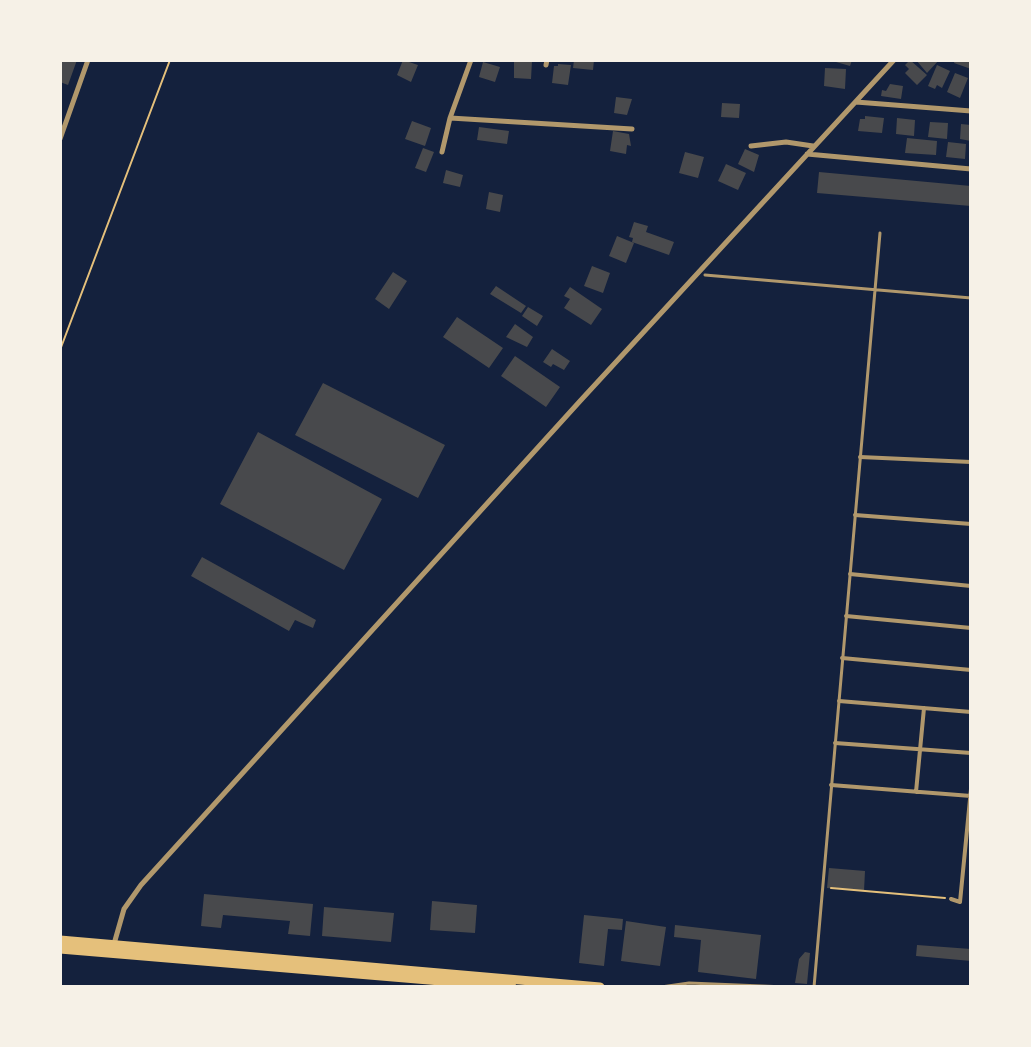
<!DOCTYPE html>
<style>
body{margin:0}
#map{position:relative;width:1031px;height:1047px;overflow:hidden;background:#14213d;font-family:Roboto,sans-serif}
canvas{display:block}
.frame{position:absolute;inset:0;border:62px solid #f6f1e7;pointer-events:none}
</style>
<div id="map">
<canvas width="1031" height="1047"></canvas>
<div class="frame"></div>
</div>
<script>
const context = document.querySelector('canvas').getContext('2d');
context.lineJoin = 'round';
function paint(path, color) {
  context.fillStyle = color;
  context.fill(path, 'evenodd');
}
function strokePath(path, color, width, dash) {
  context.strokeStyle = color;
  context.lineWidth = width;
  context.lineCap = dash ? 'butt' : 'round';
  context.setLineDash(dash || []);
  context.stroke(path);
}
paint(new Path2D(`
 M60,60H77L68,85L60,82Z
 M403,60L418,65L411,82L397,75Z
 M574,60H594L593,70L573,68Z
 M829,60H852L850,66Z
 M910,60L927,75L917,85L905,73L909,69L905,65Z
 M916,60H939L927,73Z
 M955,60H971V69L954,63Z
 M514,61H532L531,79L514,78Z
 M483,62L500,67L495,82L479,77Z
 M558,64L571,65L568,85L552,83L554,66H558Z
 M937,65L950,71L942,88L937,85L935,89L928,86Z
 M825,68L846,69L845,89L824,86Z
 M955,73L968,78L960,98L947,92Z
 M890,84L903,86L901,99L881,96L882,90L886,91Z
 M616,97L632,99L627,115L614,113Z
 M722,103L740,104L739,118L721,117Z
 M865,116L884,118L882,133L858,131L860,119H865Z
 M897,118L915,120L914,136L896,134Z
 M412,121L431,128L425,146L405,139Z
 M930,122L948,123L947,139L928,137Z
 M961,124L971,125V141L960,139Z
 M479,127L509,131L507,144L477,140Z
 M613,131L629,134L631,146L627,145L626,154L610,151Z
 M907,138L937,141L936,155L905,153Z
 M948,142L966,144L965,159L946,157Z
 M423,148L434,152L426,172L415,168Z
 M745,149L759,155L754,172L738,164Z
 M685,152L704,157L698,178L679,173Z
 M726,164L746,173L738,190L718,181Z
 M446,170L463,175L460,187L443,183Z
 M819,172L971,186V206L817,193Z
 M489,192L503,195L500,212L486,209Z
 M634,222L648,226L646,232L674,242L669,255L632,242L633,238L629,237Z
 M617,236L634,243L626,263L609,256Z
 M592,266L610,273L603,293L584,286Z
 M393,272L407,281L389,309L375,299Z
 M496,286L526,306L521,313L490,294Z
 M570,287L602,309L591,325L564,308L570,299L564,296Z
 M528,307L543,316L537,326L522,316Z
 M457,317L503,348L489,368L443,337Z
 M515,324L533,337L527,347L506,337Z
 M552,349L570,361L564,370L553,364L551,367L543,362Z
 M515,356L560,387L546,407L501,376Z
 M323,383L445,445L418,498L295,435Z
 M258,432L382,499L344,570L220,504Z
 M202,557L316,620L313,628L295,620L289,631L191,576Z
 M829,868L865,871L864,891L827,888Z
 M204,894L313,904L310,936L288,934L290,921L223,915L221,928L201,926Z
 M432,901L477,905L475,933L430,930Z
 M324,907L394,913L391,942L322,936Z
 M584,915L623,919L622,930L608,929L604,966L579,963Z
 M626,921L666,927L660,966L621,961Z
 M675,925L761,935L756,979L698,972L701,940L674,937Z
 M917,945L971,949V961L916,956Z
 M805,952L810,953L807,984L795,983L799,959Z`), '#48494c');
strokePath(new Path2D(`
 M60,350L170,60
 M831,888L945,898`), '#e5c07b', 2);
strokePath(new Path2D(`
 M705,275L971,298
 M661,987L689,983L786,987
 M814,987L880,233`), '#b1986c', 3);
strokePath(new Path2D(`
 M860,457L971,462
 M855,515L971,524
 M850,574L971,586
 M846,616L971,628
 M842,658L971,670
 M839,701L971,712
 M835,743L971,753
 M831,785L971,796
 M916,792L924,708
 M951,899L960,902L971,789`), '#b1986c', 4);
strokePath(new Path2D(`
 M546,65L547,60
 M856,102L971,111
 M450,118L632,129
 M60,139L88,60
 M751,146L786,142L813,146
 M442,152L450,118L471,60
 M807,154L971,169
 M114,944L124,909L141,885L581,400L894,60`), '#b1986c', 5);
strokePath(new Path2D(`
 M60,940L600,987
 M60,949L512,987`), '#e5c07b', 9);
</script>
